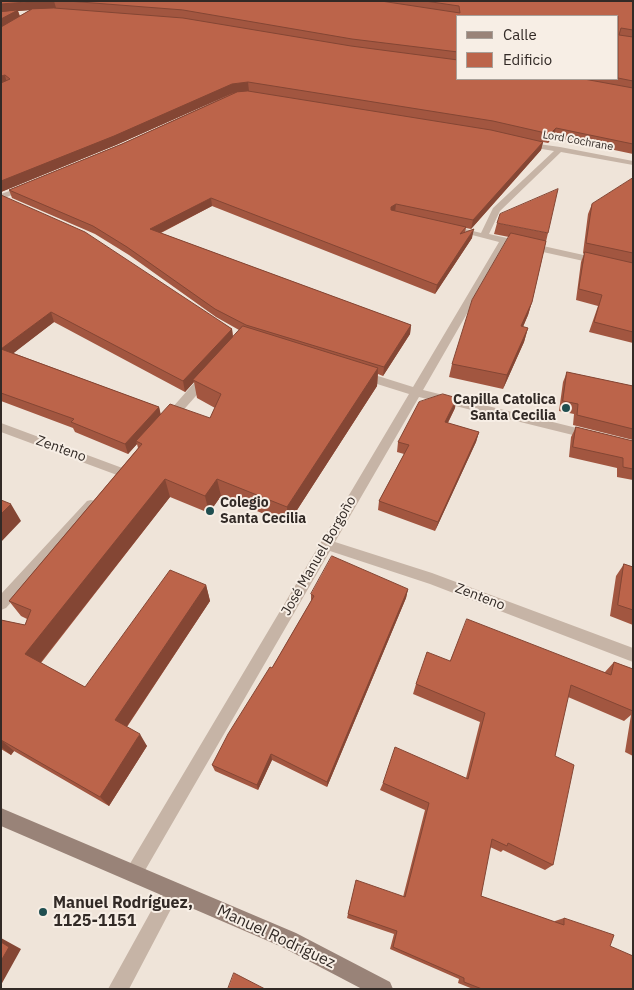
<!DOCTYPE html>
<meta charset="utf-8">
<style>
body{margin:0}
#map{position:relative;width:634px;height:990px;overflow:hidden;background:#efe4d9;font-family:"IBM Plex Sans",sans-serif}
canvas{display:block}
.frame{position:absolute;inset:0;border:2px solid #322a26;pointer-events:none}
.legend{position:absolute;left:456px;top:15px;width:162px;height:65px;box-sizing:border-box;background:#f7eee5;border:1px solid #a8a099;margin:0;padding:6px 9px;list-style:none;font-size:15px;color:#322a26}
.legend li{display:flex;align-items:center;gap:10px;height:25px}
.legend b{width:25px;border:1px solid #a8a099}
</style>
<div id="map">
<canvas width="634" height="990"></canvas>
<div class="frame"></div>
<ul class="legend">
<li><b style="height:6px;background:#998378"></b>Calle</li>
<li><b style="height:14px;background:#bc644a"></b>Edificio</li>
</ul>
</div>
<script>
const context = document.querySelector('canvas').getContext('2d');
context.lineJoin = 'round';
function paint(path, color) {
  context.fillStyle = color;
  context.fill(path, 'evenodd');
}
function strokePath(path, color, width, dash) {
  context.strokeStyle = color;
  context.lineWidth = width;
  context.lineCap = dash ? 'butt' : 'round';
  context.setLineDash(dash || []);
  context.stroke(path);
}
function drawText(font, color, halo, rows, align = 'center') {
  context.font = font + ' "IBM Plex Sans",sans-serif';
  context.lineWidth = 4;
  context.setLineDash([]);
  context.textBaseline = 'middle';
  context.strokeStyle = halo;
  context.fillStyle = color;
  for (const [text, x, y, turn = 0] of rows) {
    context.save();
    context.translate(x, y);
    context.rotate((+turn || 0) * Math.PI / 180);
    context.textAlign = isNaN(turn) ? turn : align;
    if (halo) context.strokeText(text, 0, 0);
    context.fillText(text, 0, 0);
    context.restore();
  }
}
paint(new Path2D(`
 M524,142L560,147L633,161V165L561,152L500,211L489,234L633,266V272L507,244L423,390L589,431L595,435L589,439L419,397L335,542L432,573L633,648V662L430,584L330,551L140,879L134,882L128,879L125,873L128,867L409,394L358,378L357,375L362,371L413,387L499,242L453,230L457,227L481,233L493,208L554,151L524,146Z
 M26,185L30,187L29,189L1,199V194Z
 M206,373L210,374L211,377L210,380L172,423H164L162,420L164,417L202,374Z
 M1,423L125,469L127,472L125,475H117L1,432Z
 M91,500L95,501L97,505L95,509L6,608L1,610V594L87,501Z
 M172,881L178,884L181,890L129,989H108L166,884Z`), '#c6b4a6');
paint(new Path2D(`
 M1,808L296,933L390,982L393,989H362L282,947L1,826Z`), '#998378');
paint(new Path2D(`
 M1,1H633V154L553,137L548,143L543,142L541,150L471,229L466,228L465,232L472,238L435,294L212,206L161,233L411,325L410,334L383,376L378,374L377,386L288,524L221,496L209,513L170,497L41,663L85,687L206,585L210,601L127,727L147,746L109,806L14,751L11,755L1,749V620L25,625L27,619L21,616L9,601L138,448L137,444L128,454L75,432L73,428L1,401V195L232,329L233,337L239,330L216,317L129,255L95,234L12,198L9,190L122,144L233,93L116,145L1,192ZM30,10L20,16L18,11ZM458,16H618V79H458ZM54,322L185,392L194,382L197,398L215,408L210,418L161,415L159,407L13,353Z
 M633,178V343L589,332L598,306L576,300L581,262L584,254L583,253L588,214L592,204Z
 M497,223L548,233L532,302L528,315L523,327L528,328L524,342L503,389L449,377L452,364L509,237L494,234Z
 M567,372L633,386V440L573,425L574,414L559,411L563,382Z
 M455,408L448,423L479,432L476,442L435,531L378,510L379,501L404,454L397,452L398,442Z
 M576,427L633,441V480L617,477V468L569,457L571,437Z
 M624,564L633,567V625L610,616L616,576Z
 M408,589L406,598L327,787L272,760L258,790L215,771L212,765L272,668L311,601V594Z
 M450,661L605,672L614,662L633,669V756L625,752L631,715L624,721L568,697L555,756L553,865L545,870L503,850L501,852L490,847L481,896L555,922V921L564,918L610,946L633,989H473L458,983L459,979L390,949L394,934L347,918L355,885L403,897L425,810L380,790L383,783L466,778L480,722L413,694L416,684Z`), '#a25640');
paint(new Path2D(`
 M40,1H54L56,8L18,11L20,18L1,29V4Z
 M5,75L7,84L1,86V76Z
 M248,82L249,91L233,93L116,145L1,192V181L232,84Z
 M556,128L553,137L548,143L550,134Z
 M543,142L541,150L471,229L473,220Z
 M211,198L212,206L152,237L150,229Z
 M396,204L395,212L390,216L391,207Z
 M474,229L472,238L435,294L437,285Z
 M532,302L528,315L517,340L521,326Z
 M51,312L54,322L6,359L1,349Z
 M411,325L410,334L383,376L384,367Z
 M528,328L524,342L503,389L507,375Z
 M232,329L233,339L193,380L194,382L185,392L183,381Z
 M378,368L377,386L288,524L287,507Z
 M457,398L455,408L443,432L445,422Z
 M159,407L161,417L136,441L137,444L128,454L125,444Z
 M479,432L476,442L435,531L438,522Z
 M165,479L170,497L36,668L25,654Z
 M217,479L221,496L209,513L205,496Z
 M11,504L21,521L1,542V514Z
 M206,585L210,601L123,732L115,720Z
 M408,589L406,598L327,787V782Z
 M140,734L147,746L109,806L100,797Z
 M1,740L14,751L11,755L1,747Z
 M271,754L272,760L258,790L257,785Z
 M1,938L21,949L1,985Z`), '#844634');
const building = new Path2D(`
 M1,1H40L1,4Z
 M68,1H381L460,13L459,6L425,1H633V30L621,28L619,35L633,37V81L618,78V16H458V52L352,39L183,10Z
 M54,8L183,18L351,46L458,60V79H584L633,88V144L556,128L550,134L493,121L248,82L232,84L114,136L1,181V83L10,79L5,75L1,76V27L32,9Z
 M18,10L1,19V12Z
 M248,91L491,130L543,142L473,220L396,204L391,207V210L466,227L460,234L474,229L437,285L211,198L150,229L411,325L384,367L246,325L215,309L127,247L93,226L9,190L122,144L237,92Z
 M633,178V253L586,243L592,204Z
 M558,189L548,233L497,223L500,214Z
 M1,195L85,232L232,329L183,381L51,312L1,349Z
 M511,233L546,241L532,302L521,326L528,328L507,375L452,364L472,300Z
 M585,252L633,263V332L594,322L602,295L579,289Z
 M243,326L378,368L287,507L217,479L205,496L165,479L25,654L85,687L170,570L206,585L115,720L140,734L100,797L1,740V620L25,625L31,610L9,601L142,444L136,441L170,404L210,418L221,394L193,380Z
 M1,349L159,407L125,444L71,422L74,419L1,393Z
 M567,372L633,386V429L577,415L578,404L563,401Z
 M443,394L457,398L445,422L479,432L438,522L379,501L409,445L398,442L419,402Z
 M576,427L633,441V469L623,467V458L573,447Z
 M1,500L11,504L1,514Z
 M332,556L408,589L327,782L271,754L257,785L212,765L228,734L270,667L272,668L314,596L311,594Z
 M624,564L633,567V610L618,605Z
 M467,619L611,675L614,662L633,669V711L571,685L555,756L574,765L553,865L508,843L507,846L492,839L481,896L564,925V918L614,935L610,946L633,956V989H482L464,982V978L393,947L397,931L348,914L356,880L405,897L429,803L383,783L395,747L468,779L485,713L416,684L427,652L450,661Z
 M1,942L9,947L1,961Z
 M234,973L265,989H228Z`);
paint(building, '#bc644a');
strokePath(building, '#844634', 1);
for (const [x, y, r, color] of [
 [566,408,5,"#1f4e50"],
 [210,511,5,"#1f4e50"],
 [43,912,5,"#1f4e50"]
]) {
  const dot = new Path2D();
  dot.arc(x, y, r, 0, 2 * Math.PI);
  context.fillStyle = color;
  context.fill(dot);
  strokePath(dot, '#f7eee5', 2);
}
drawText('11px', '#322a26', '#f7eee5', [
 ["Lord Cochrane",578,141,10]
]);
drawText('bold 14px', '#322a26', '#f7eee5', [
 ["Capilla Catolica",556,400],
 ["Santa Cecilia",556,416],
 ["Colegio",220,503,"left"],
 ["Santa Cecilia",220,519,"left"]
], 'right');
drawText('14px', '#322a26', '#f7eee5', [
 ["Zenteno",61,449,20],
 ["José Manuel Borgoño",319,556,-60],
 ["Zenteno",480,597,21]
]);
drawText('bold 16px', '#322a26', '#f7eee5', [
 ["Manuel Rodríguez,",53,903],
 ["1125-1151",53,921]
], 'left');
drawText('16px', '#322a26', '#f7eee5', [
 ["Manuel Rodríguez",276,937,25]
]);
</script>
